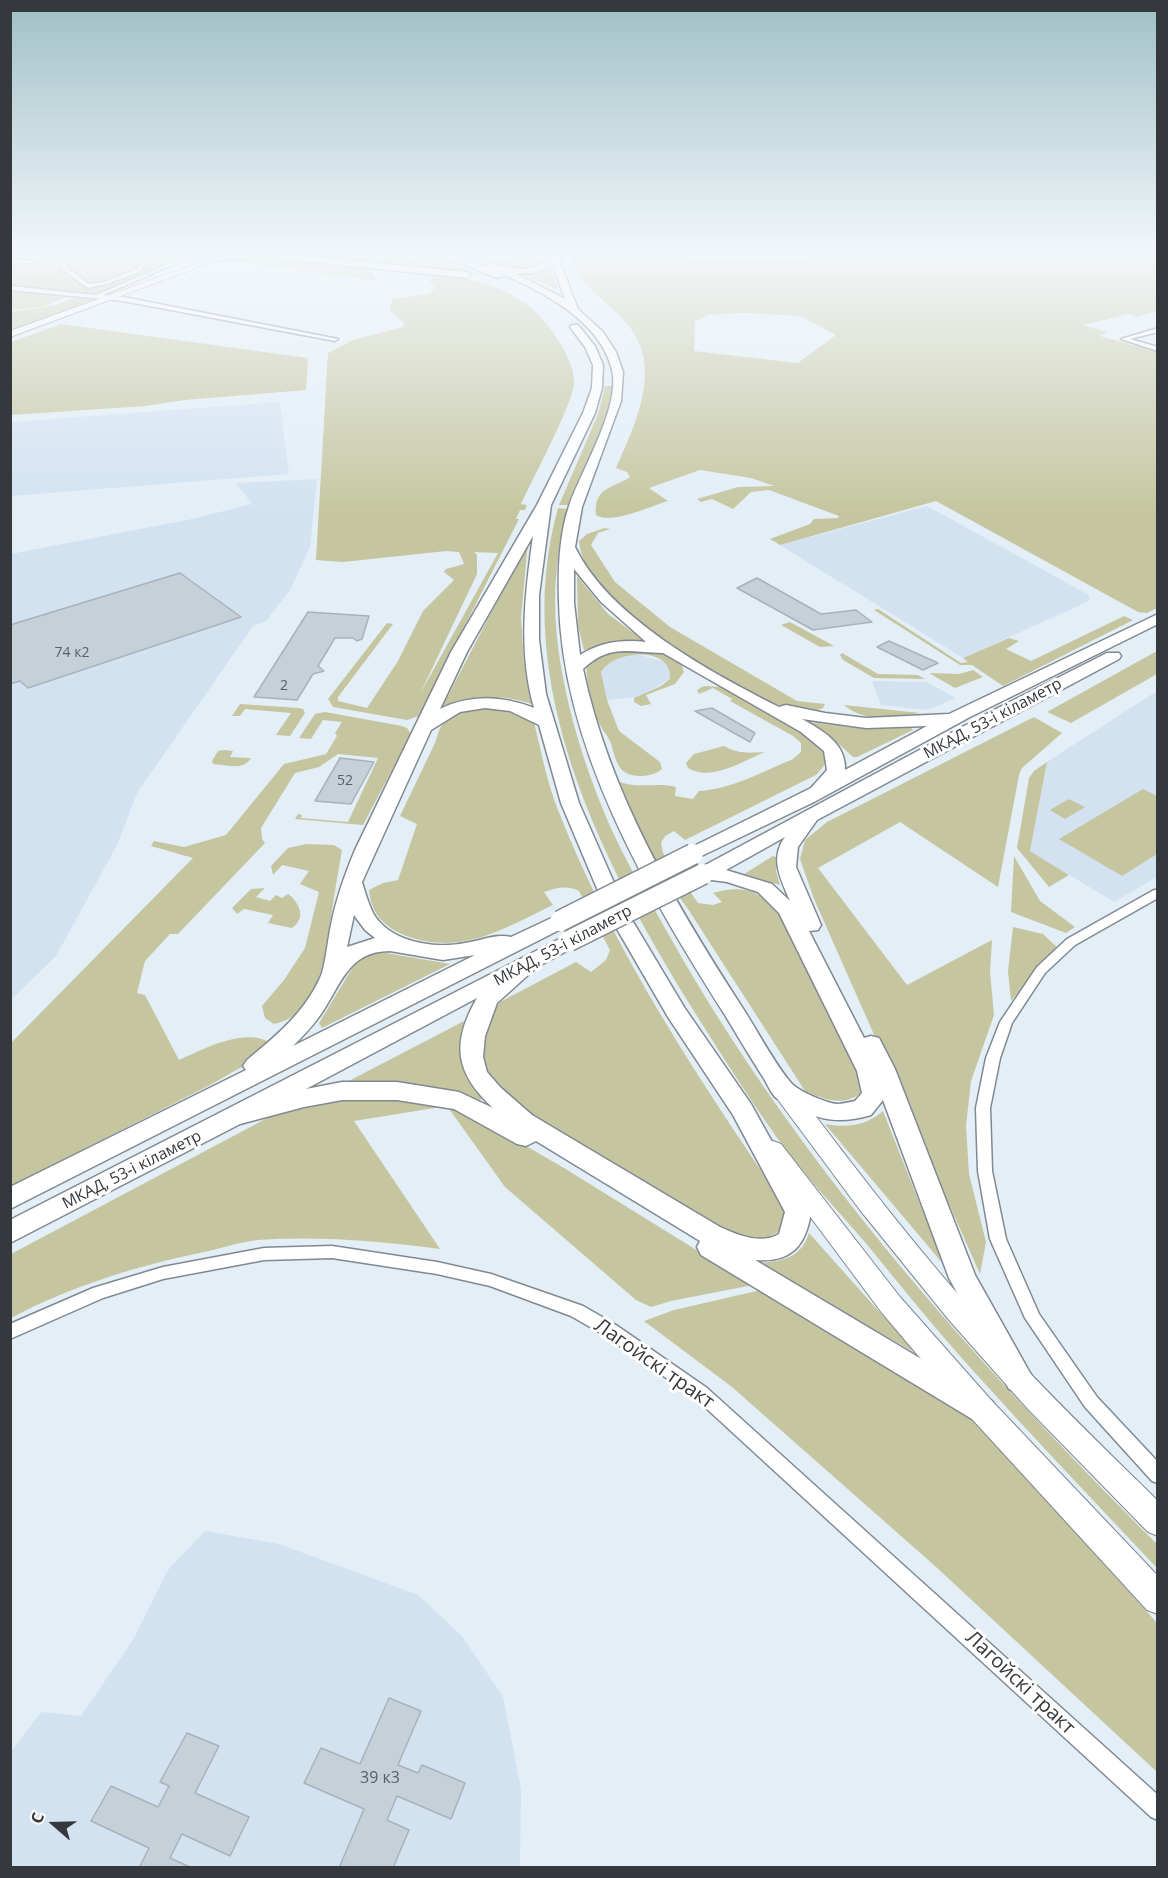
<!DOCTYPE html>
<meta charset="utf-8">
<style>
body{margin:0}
#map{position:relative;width:1168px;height:1878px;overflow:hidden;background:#e3eef7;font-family:"Open Sans",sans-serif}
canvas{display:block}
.frame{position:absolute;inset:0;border:12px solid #35393d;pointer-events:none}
.north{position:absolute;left:24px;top:1794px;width:60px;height:60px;-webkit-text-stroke:4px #fff;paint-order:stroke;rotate:290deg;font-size:16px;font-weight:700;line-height:24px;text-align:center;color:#35393d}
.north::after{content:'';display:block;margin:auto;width:21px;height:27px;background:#35393d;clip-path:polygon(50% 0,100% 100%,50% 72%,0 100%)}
</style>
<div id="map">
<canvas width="1168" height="1878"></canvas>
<div class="frame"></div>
<div class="north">С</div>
</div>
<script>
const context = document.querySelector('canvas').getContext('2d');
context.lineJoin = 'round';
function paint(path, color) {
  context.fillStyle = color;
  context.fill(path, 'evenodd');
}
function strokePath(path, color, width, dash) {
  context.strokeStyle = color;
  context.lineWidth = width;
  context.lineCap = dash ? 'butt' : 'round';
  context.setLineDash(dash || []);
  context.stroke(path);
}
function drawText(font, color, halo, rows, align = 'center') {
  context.font = font + ' "Open Sans",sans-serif';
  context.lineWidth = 6;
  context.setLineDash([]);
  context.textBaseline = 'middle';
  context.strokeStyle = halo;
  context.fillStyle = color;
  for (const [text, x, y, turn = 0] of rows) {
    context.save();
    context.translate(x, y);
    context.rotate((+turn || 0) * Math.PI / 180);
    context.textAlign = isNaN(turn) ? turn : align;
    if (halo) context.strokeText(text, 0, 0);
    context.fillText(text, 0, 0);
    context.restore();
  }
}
paint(new Path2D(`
 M280,402L289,474L11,496V422Z
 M317,479L310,547L290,590L266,621L253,626L137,793L117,845L56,956L11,1000V554L192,519L252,504L236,483Z
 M927,506L1089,595V601L963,658L780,545Z
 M625,655H640L665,662L670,670V679L638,697L607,700L601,672L605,665Z
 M872,681L926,682L956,698L928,710L881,705Z
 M1157,691V877L1114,902L1030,851L1047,762Z
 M205,1531L279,1544L418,1595L462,1636L503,1697L521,1789L520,1867L11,1868L10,1753L13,1749L41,1712L81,1716L133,1640L168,1570Z`), '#d2e2f1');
paint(new Path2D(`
 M10,252H198L122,286L89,295L38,292L70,296L42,307L11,310Z
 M272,252H349L347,258L340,259Z
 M355,252H410L413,254C402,268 369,264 354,259Z
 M458,252H471L503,262L545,263C518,279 485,259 458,252Z
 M568,252H686L685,258L787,260L858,252H1157V311L1136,317L1129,314L1083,325L1108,332L1100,336L1157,352V608L1147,613L1138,612L936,501L780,545L770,539L810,524L814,519L838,518L839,516L769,490L751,492L733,509L712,499L701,502L697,499L738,487L774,486L751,478L700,470L649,488L668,501C651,506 611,525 596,515C593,486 615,488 630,477L627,472L616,468C634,427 662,371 631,329C607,298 584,294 568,252ZM745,313L800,316L836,335L798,363L694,351L695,321L708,315Z
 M420,255L486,276L388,265L414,260Z
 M243,256L371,269L377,281L227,260Z
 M550,268L558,288L555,289L518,272Z
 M440,275C492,282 529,293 558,340C566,353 574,367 574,383C574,402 531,482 521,504L527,505L525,510H520L516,519H519L419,716L407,720L333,707L328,699L387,623L393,624L338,697V701L367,708L398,661L423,611L454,580L444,572L446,569L464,564L459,552L446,551L343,562L316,560L328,353L353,340L403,327L404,323L390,310L392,299L429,294L436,287L428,280ZM474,552L498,553L420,694L477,574V555Z
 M75,298L94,300L11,330V312L52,306Z
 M61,324L308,358L306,390L185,400L145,406L11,415V342Z
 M605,386H613L605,419L569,505H559L598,414Z
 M558,508L568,509C561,539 555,569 555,601C555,677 584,771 616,839C629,867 646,894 661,921C790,1155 969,1356 1157,1544V1568C1093,1500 1029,1433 967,1364C933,1326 901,1286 869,1247C838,1210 803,1175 775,1135C746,1094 719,1051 692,1008C602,862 509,683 558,508Z
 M605,528L610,529L598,533L591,545L615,582L670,627L797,701L825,704L823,708C814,712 806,712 796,710C767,704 742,687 717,672C684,653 649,636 620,610C602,595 581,565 579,541L587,534Z
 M528,542L521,618L524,660L532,704C505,694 464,693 440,711Z
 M577,576L608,614L643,640L614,641L584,650L578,626Z
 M878,609L961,663L968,662L963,658L1009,638L1019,641L1006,649L1031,661L1124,616L1133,620L1003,686L972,665H960L874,610Z
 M790,622L834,646L820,647L781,625Z
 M620,650C646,650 659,649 681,663L684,672L675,684L646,695L651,704L641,706L634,702V698L661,686L670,679C673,646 615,649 601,672L607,700L619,731L660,762L662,769C653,777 633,779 623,771C615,764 614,751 610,741C607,735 603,731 600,725C595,715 584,676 587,666C591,655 610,652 620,650Z
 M1157,651V674L1071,723L1047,712Z
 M842,653L878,674L918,675L925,679L874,678L843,660L840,655Z
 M973,670L983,677L955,688L929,673L959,674Z
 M704,686L721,687C748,703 814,732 827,759L823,767L816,775L685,840L674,831L665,836L661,843L663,853L698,903L713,905L722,902L713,893C731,888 746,887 762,897C794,916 844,1036 863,1073L864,1090C845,1108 826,1100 805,1091L688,909L651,859L620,782C639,789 657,782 676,787L675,796L693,799L699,791C732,789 762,772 793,759L801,752V743L793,736L730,701L732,699L713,688L699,694L697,690Z
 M240,704L299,708L303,709L305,713L290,736L276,735L291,713L245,709L240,716H232Z
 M844,705L920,713C897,718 864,723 844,705Z
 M490,707H504L534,722C541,751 547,782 558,810C614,953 701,1082 787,1209L785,1223L778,1232L765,1239L753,1241L720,1230L534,1119L500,1091L482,1066L479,1044L487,1020L500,1002L576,962L591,972L606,960L610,950L579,891C566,885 557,888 544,892L553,905C503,929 460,957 404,935C383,926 371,913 369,890L383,883L398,880L417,824L400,816L435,743L440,728L448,718L461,712Z
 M325,712L402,726L407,728L411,734L363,825L295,819L298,814L302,815L301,818L348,822L378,758L338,754L319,767L295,773L261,828L262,839L265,843L178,934H170L145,961L137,993L145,995L179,1060C205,1049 245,1026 272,1044L259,1057L210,1085L11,1186V1043L193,858L151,846L154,841L184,847L226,835L284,764L326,754L337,736L335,733L342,722L323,720L311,739L299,738L315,714Z
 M1034,717L1062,733L1022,768L1019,775L998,887L900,822L818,868L907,985L992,940L990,972L994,1015L971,1081L966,1126L969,1174L986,1242L980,1274L814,899L800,859L805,840L827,822Z
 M809,722L872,729L911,727L913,730L857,757H853L832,738L806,724Z
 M724,746C738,754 749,753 765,752C743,761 711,782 688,768L686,763L694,754Z
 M224,750L233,751L230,757L251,758C243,771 227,765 213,764L212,761L218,751Z
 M1047,762L1030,851L1069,875L1049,887L1017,848L1029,778L1034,771Z
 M1143,789L1157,796V854L1122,876L1059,839Z
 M1069,799L1085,807L1065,819L1050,810Z
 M306,844L334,845L342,850C338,873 334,895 331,918C324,957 321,1014 274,1024L265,1018L262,1006L284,980L305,948L319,892L300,884L309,871L282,865L273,875L271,866L288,848Z
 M773,856L778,858L776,871L780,885L744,874Z
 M1014,856L1040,901L1075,927L1066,933L1011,912Z
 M265,888L256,897L270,901L276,895L282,898L288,894C299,902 307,918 292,928L268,923L273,915L244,909L237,914L232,908L251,889Z
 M1013,927L1043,934L1058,948L1011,1001L1008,971Z
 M375,951L450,964L322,1028L319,1023L359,957Z
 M468,1019C459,1055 457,1069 484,1097L479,1101C438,1081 390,1084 345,1083Z
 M369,1094L452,1103L564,1168L753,1285L671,1301L651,1307L636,1300L505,1187L447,1106L354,1121L440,1249C379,1241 319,1236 258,1240C240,1242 222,1248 204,1252C137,1266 71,1286 11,1318V1254L273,1115L309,1102Z
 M883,1111L944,1265L825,1124C846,1128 866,1126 883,1111Z
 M809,1233L916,1353L755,1263C780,1262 801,1259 809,1233Z
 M761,1290L937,1393L977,1424L1007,1454L1157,1623V1772L935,1566L732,1387L644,1321L674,1310Z`), '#c5c69f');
const building = new Path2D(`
 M180,573L241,617L28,688L20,681L10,684V625Z
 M757,578L821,614L856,610L872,622L813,630L737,588Z
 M308,612L369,616L362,639L357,641L353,638H335L318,666L324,671L313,674L297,700L254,697Z
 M889,641L938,663L923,670L877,647Z
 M712,708L755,733L750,742L695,711Z
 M340,758L374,762L351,804L315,801Z
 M389,1698L421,1711L398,1765L418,1773L422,1765L465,1783L451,1819L397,1796L387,1820L409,1830L393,1868H339L364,1809L304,1783L321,1748L360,1764Z
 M187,1733L219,1746L195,1793L249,1817L230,1856L182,1834L170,1858L192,1868H139L149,1848L91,1821L111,1786L158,1807L169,1786L160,1782Z`);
paint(building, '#c6d0d9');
strokePath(building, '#a8b2ba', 1.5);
const minor = new Path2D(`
 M72,252H76L67,261V268L89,284L104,282L137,269L149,252H153L141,271L107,284L88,288L61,269L63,261Z
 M197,252H202L103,295L123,297L338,339L335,341L123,301L10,290V286L96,295Z
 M10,259L31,261L33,262L31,263L10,262Z
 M1158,328V332L1130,339L1158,347V351L1121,339Z
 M1154,890H1158V898L1075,945L1045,973L1012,1023L1000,1058L990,1108L992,1171L1006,1239L1039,1314L1097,1397L1158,1462V1483L1152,1481L1085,1407L1025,1318L990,1239L978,1171L976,1108L986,1058L1000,1022L1037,967L1067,939Z
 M332,1246L437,1262L491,1274L583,1306L616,1325L707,1388L1158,1795V1820L1151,1817L695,1398L604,1335L571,1316L490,1286L437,1274L332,1258L264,1260L163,1279L103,1298L10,1339V1324L93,1288L163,1267L264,1248Z`);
const primary = new Path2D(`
 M229,252H239L10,337V331Z
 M784,1083L792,1085C858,1172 924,1259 998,1339C1049,1395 1104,1448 1158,1501V1536L1148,1532L1027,1408L949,1320L860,1210L776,1097L773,1091L776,1085Z
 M773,1141L781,1144L900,1297L992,1401L1158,1576V1614L1147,1610L972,1419L882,1313L765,1156L761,1150L765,1144Z`);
const trunk = new Path2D(`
 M236,252H262L467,272L471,275L467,278L255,256L218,261L214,258Z
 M419,252C440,250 488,263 504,276L497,278L470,267Z
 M548,252H556L578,309L603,332L616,352L623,372L621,401L582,507L575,547C609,618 712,673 779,707L786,705L825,713L866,718L949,714L1158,614V624L970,717L814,802L693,860L686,858L683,854L686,850L811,788L827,770L824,751L801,732L663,653C631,653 610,643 583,669C609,792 674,902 742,1007C757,1030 774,1063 791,1083C798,1091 826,1103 837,1104C842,1104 849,1102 855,1101L862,1093L857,1071L779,913L758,892L727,882L696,878L693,874L696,870L994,710L1107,653H1119L1121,656L1119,659L817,820L798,847L796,867L821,925L818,930L809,931L864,1038L871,1036L879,1038L895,1069L975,1275L1034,1380L1029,1389L1019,1393L1009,1389L949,1278L883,1100L871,1115C841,1124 821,1121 794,1107C789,1104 780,1101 775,1097C770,1091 766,1081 761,1074C749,1055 737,1035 725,1015C647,892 562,748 559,601C558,570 559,535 569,506C581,471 621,406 612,370C602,328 560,302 524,284C511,277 496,273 486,265L490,262C508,268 534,275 550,258ZM553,266L565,299L515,273H533ZM574,569L601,602L646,642C623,639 600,642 580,655L574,603ZM802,719L866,728L927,726L845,770C846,743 823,731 802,719ZM785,837C769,859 781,879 790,901L772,884L726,870Z
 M572,325H578L595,346L603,365L602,388L595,413L551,505L539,595V640L546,694L579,803L626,910L684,1007L751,1104L811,1212C806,1246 791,1263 755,1260L992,1401L997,1410L992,1419L982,1423L972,1419L701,1255L697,1247L700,1241L536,1141L526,1146L517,1144L454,1109L397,1100H342L304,1107L240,1124L10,1243V1220L569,934L576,936L580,941L576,946L537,967L497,1003L485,1036L483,1057L487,1072L501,1088L532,1115L720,1227C738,1235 761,1245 779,1234L785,1212L733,1115L668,1017L606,910L561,803L539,725L510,711L485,708L460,712L431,730L362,882C365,892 368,903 373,913C390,943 435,949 465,943C480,941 496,933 511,937L560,914L567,916L570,921L567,926L10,1209V1187L246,1070L243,1066L247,1060C276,1036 304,1013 320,978C325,969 328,938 331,925C336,899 345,874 355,850L451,652L537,505L583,413L592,388L593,365L585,347L570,327ZM533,536C525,593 518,651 534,708C503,696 471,694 440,709L467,652ZM354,915L365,930L375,938L347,947ZM390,951L443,960L475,955L293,1046C303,1036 313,1026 321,1014C341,985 348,951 390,951ZM477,998C451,1043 455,1073 493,1108L459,1092L397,1082H342L306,1089Z`);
strokePath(minor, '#808992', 3);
strokePath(primary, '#808992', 2);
strokePath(trunk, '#808992', 3);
paint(minor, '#fff');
paint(primary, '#fff');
paint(trunk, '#fff');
const trunkBridge = new Path2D(`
 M560,921L693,854
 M569,941L703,874`);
strokePath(trunkBridge, '#808992', 23, []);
strokePath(trunkBridge, '#fff', 20);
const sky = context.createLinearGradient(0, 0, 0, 515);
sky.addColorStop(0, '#9fc0c6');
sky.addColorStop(0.49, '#f2f7fb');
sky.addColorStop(1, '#f2f7fb00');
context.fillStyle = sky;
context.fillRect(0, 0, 1168, 515);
drawText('14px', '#595f64', null, [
 ["74 к2",72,653],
 ["2",284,686],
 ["52",345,781]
]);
drawText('16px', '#35393d', '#fff', [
 ["МКАД, 53-і кіламетр",993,719,-28],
 ["МКАД, 53-і кіламетр",563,946,-28],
 ["МКАД, 53-і кіламетр",132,1170,-27]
]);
drawText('16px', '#595f64', null, [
 ["39 к3",380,1778]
]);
drawText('20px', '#35393d', '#fff', [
 ["Лагойскі тракт",654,1364,35],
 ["Лагойскі тракт",1020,1683,43]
]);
</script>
